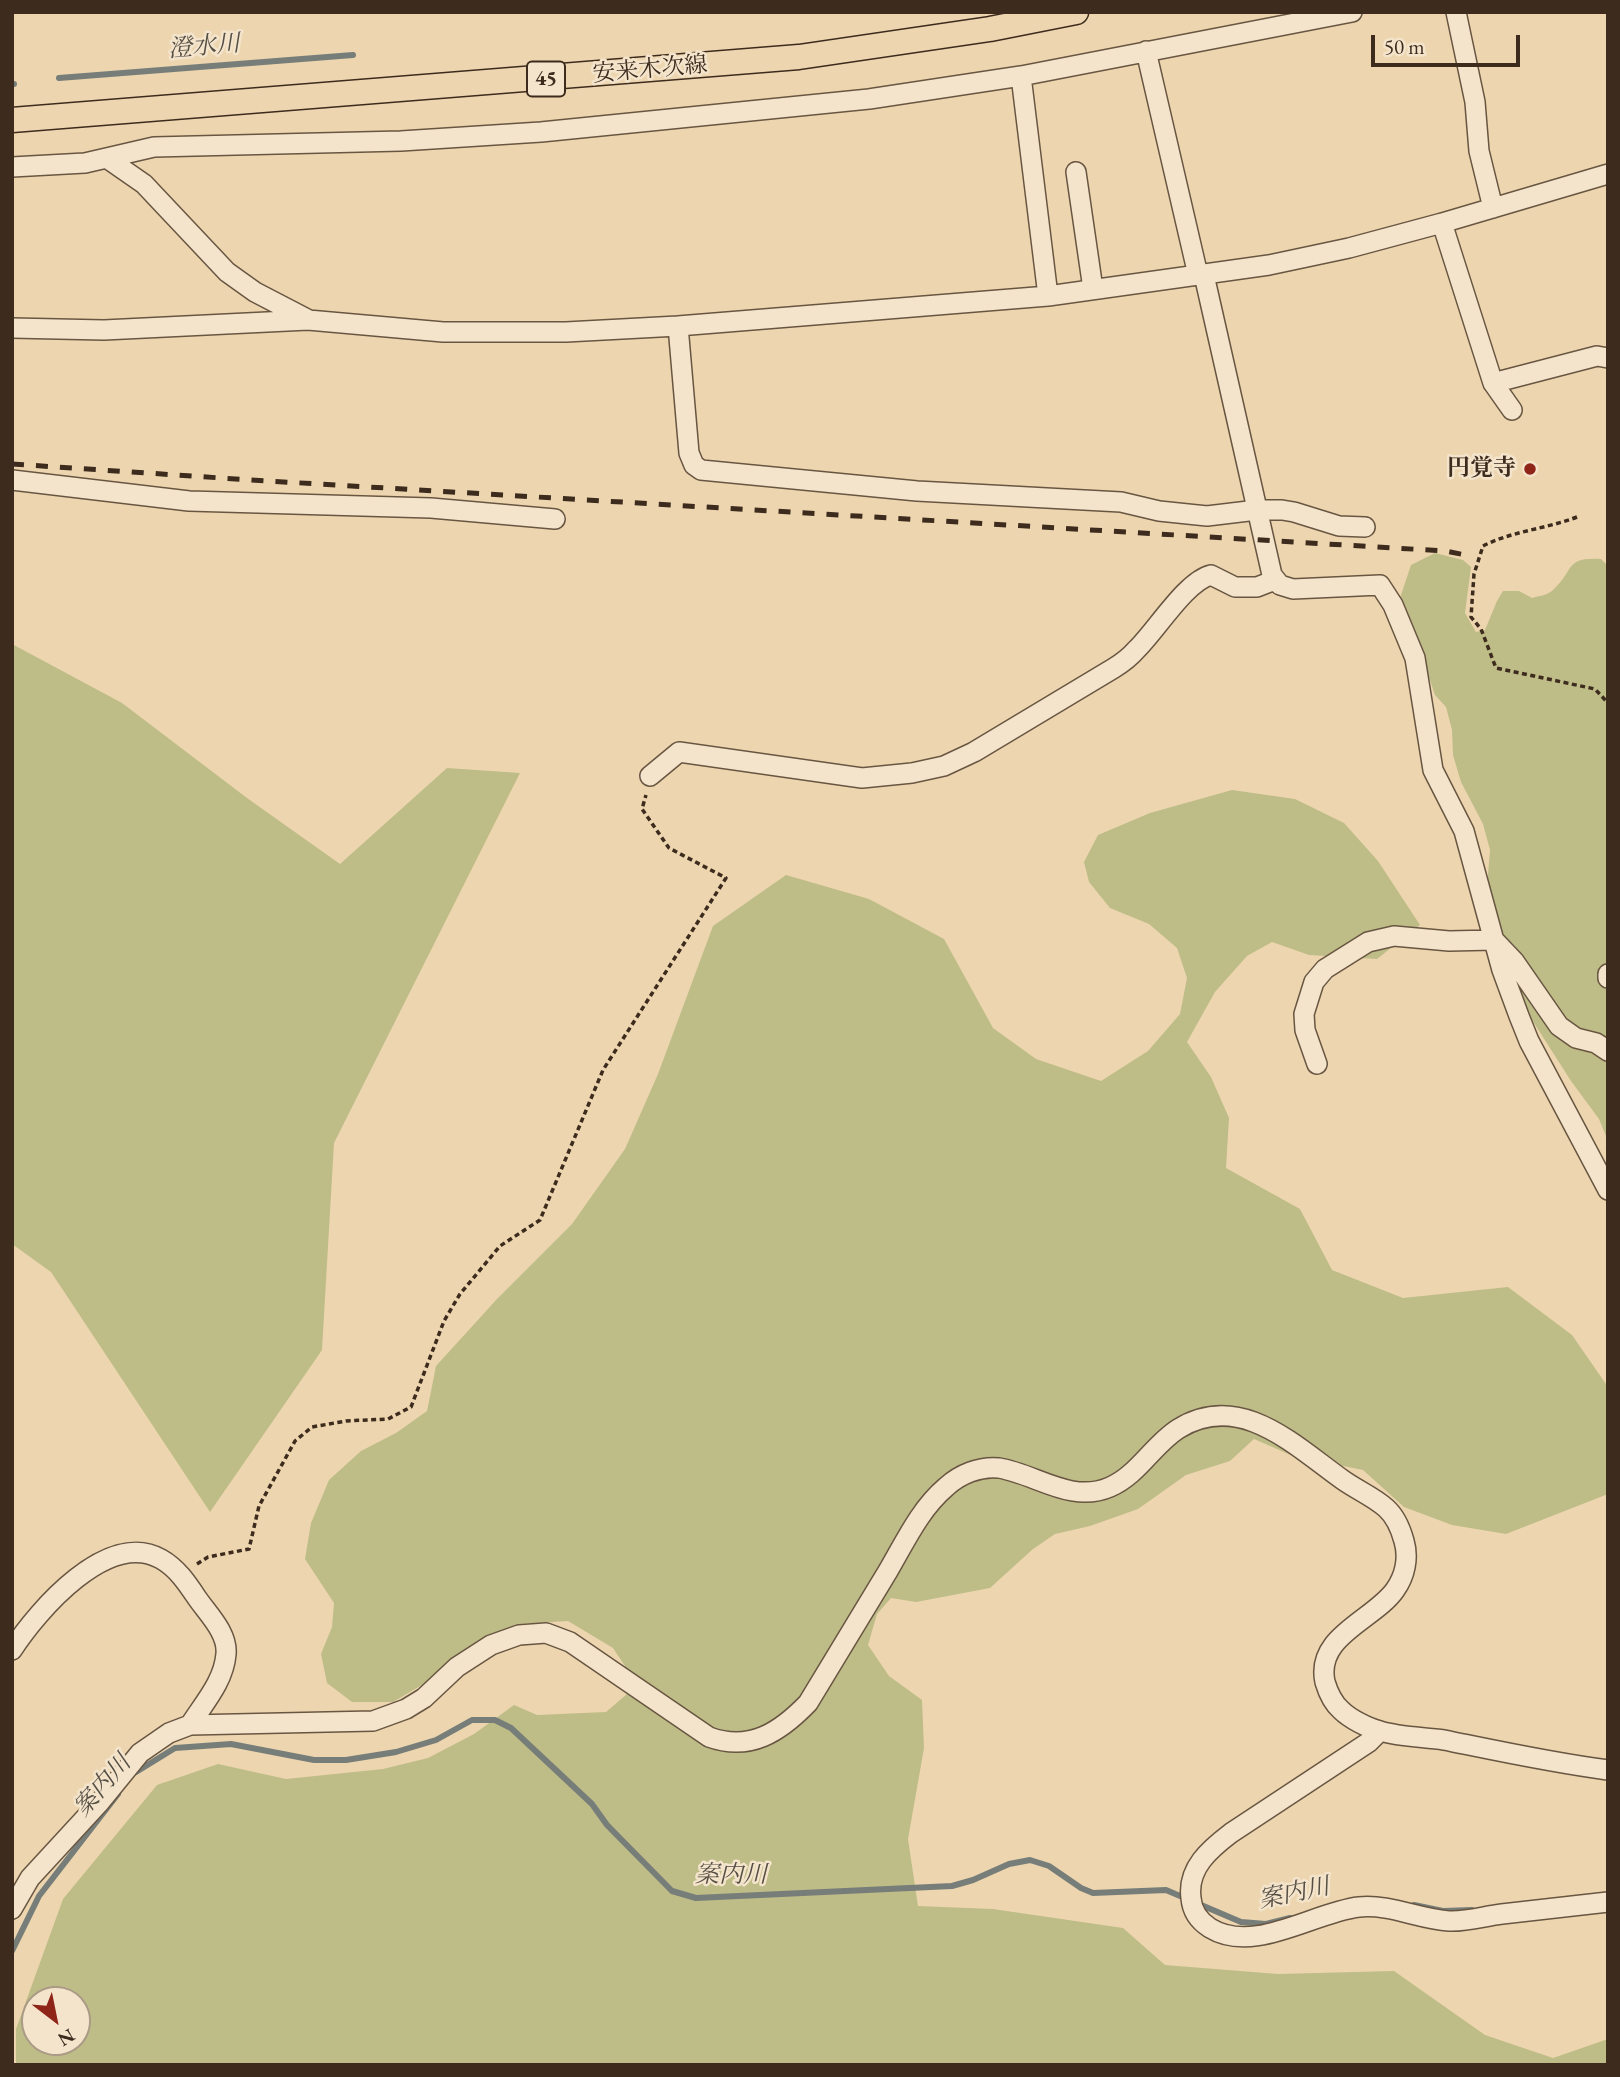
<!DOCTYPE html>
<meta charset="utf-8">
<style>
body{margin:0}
#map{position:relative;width:1620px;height:2077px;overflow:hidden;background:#edd6af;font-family:"EB Garamond",serif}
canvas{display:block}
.frame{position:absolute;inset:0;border:14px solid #3d2b1e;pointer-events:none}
.north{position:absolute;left:21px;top:1986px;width:70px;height:70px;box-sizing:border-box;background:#f3e4cb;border:2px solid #aa9a86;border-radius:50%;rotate:148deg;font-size:19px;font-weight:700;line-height:28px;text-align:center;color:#3d2b1e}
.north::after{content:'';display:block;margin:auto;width:24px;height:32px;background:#8f2418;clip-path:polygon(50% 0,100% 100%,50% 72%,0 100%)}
.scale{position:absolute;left:1371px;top:35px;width:149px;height:32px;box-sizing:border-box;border:4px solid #3d2b1e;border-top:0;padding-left:9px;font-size:21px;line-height:24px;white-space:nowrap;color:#3d2b1e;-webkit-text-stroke:5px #f3e4cb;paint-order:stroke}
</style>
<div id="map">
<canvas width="1620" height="2077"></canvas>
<div class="frame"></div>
<div class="north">N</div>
<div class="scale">50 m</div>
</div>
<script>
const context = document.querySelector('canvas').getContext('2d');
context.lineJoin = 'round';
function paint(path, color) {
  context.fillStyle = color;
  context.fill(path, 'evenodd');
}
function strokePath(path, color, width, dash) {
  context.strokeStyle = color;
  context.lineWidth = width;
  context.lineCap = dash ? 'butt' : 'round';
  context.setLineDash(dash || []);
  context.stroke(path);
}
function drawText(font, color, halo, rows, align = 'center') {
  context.font = font + ' "EB Garamond","Noto Serif JP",serif';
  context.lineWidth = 5;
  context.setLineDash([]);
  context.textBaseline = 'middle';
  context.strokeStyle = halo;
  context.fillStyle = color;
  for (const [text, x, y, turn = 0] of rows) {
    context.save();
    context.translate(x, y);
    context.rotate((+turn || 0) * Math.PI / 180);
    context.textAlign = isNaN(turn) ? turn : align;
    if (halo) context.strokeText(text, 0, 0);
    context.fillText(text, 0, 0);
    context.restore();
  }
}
paint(new Path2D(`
 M1435,553L1463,560L1471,567L1465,613L1476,632L1485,630L1497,601L1503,591H1519L1532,598C1539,596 1548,595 1553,590C1575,570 1564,557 1601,559L1608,566V1141L1599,1119L1571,1081L1525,1009L1487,887L1490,850L1483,824L1461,782L1453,755L1452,730L1446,707L1435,695L1407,611L1399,601L1411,565Z
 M12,644L122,703L247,798L340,864L447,768L520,773L334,1143L322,1350L210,1512L51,1272L12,1244Z
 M1232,790L1295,799L1344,823L1378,861L1420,925L1377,959L1309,955L1272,942L1247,956L1215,992L1187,1042L1211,1077L1229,1118L1226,1168L1300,1209L1332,1270L1403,1298L1508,1287L1572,1335L1608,1387V1494L1506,1534L1452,1525L1404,1507L1363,1470L1293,1456L1254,1439L1230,1461L1186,1475L1138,1509L1090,1526L1055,1534L1033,1549L990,1588L916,1602L891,1598L877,1614L868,1645L889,1676L922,1700L924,1748L908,1839L918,1906L993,1909L1123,1928L1165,1965L1278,1974L1394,1971L1485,2035L1553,2058L1608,2039V2065H16V2029L63,1899L157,1785L218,1764L286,1779L383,1769L428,1758L474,1734L514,1705L537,1715L606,1712L627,1694L625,1666L613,1648L568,1621L517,1624L485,1639L444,1672L393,1702H352L327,1683L321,1654L332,1627L334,1603L305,1559L311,1523L329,1480L361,1451L396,1433L427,1411L436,1366L497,1299L572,1224L625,1149L658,1074L713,926L786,875L869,899L944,939L993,1028L1036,1059L1101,1081L1148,1051L1180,1014L1187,978L1177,948L1149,924L1110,908L1089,882L1084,862L1098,835L1150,813ZM35,2000H77V2042H35Z`), '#bebc87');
strokePath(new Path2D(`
 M59,78L353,55
 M12,84H14
 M136,1772L175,1748L231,1744L314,1760H346L396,1752L436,1740L472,1720H495L511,1728L592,1804L607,1825L672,1891L696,1898L952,1886L973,1880L1009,1864L1030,1860L1049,1866L1081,1888L1093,1893L1166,1890L1241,1922L1266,1924L1290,1918
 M1414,1905L1443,1911L1472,1910
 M12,1951L39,1896L118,1794`), '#777e79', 6);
const minor = new Path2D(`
 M1456,12L1475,102L1479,151L1493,208
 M1146,51L1198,275
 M1021,76L1048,296
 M108,159L144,184L227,272L255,292L307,319
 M12,167L85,163L154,147L401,141L541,132L869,99L1021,76L1352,12
 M1076,172L1093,289
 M1442,223L1493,383L1512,410
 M1204,275L1272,575L1280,585L1293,589L1380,585L1393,605L1415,658L1433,770L1464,831L1502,970L1519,1016L1529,1041L1608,1190
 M678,326L689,453L694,465L701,470L917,491L1121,502L1159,511L1207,516L1257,510H1282L1294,512L1339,526L1365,527
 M12,328L104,330L308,320L443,332H566L678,326L1048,296L1269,265L1349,248L1442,223L1608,174
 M1493,383L1597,356L1608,358
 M12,480L189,501L431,508L555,519
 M650,776L679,752L862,778L912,773L944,766L974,752L1114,668C1122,663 1130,657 1136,650C1156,631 1186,581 1211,575L1235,587H1257L1275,580
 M1608,974V978
 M1317,1064L1305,1030L1304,1014L1314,982L1325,969L1368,942L1394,936L1449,941L1494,940L1514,961L1559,1026L1576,1038L1596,1043L1608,1051
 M12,1650C38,1610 108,1529 161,1559C177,1568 187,1583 197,1598C208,1614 228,1633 226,1654C224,1681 204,1703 190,1725
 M1380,1731L1369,1742L1231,1833C1210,1849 1187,1868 1191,1898C1192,1911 1199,1921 1210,1928C1254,1955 1314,1912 1359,1907C1390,1904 1419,1919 1449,1921C1466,1922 1485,1916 1502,1914C1537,1910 1572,1906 1608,1902
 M12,1909L30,1878L100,1802L140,1753L169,1733L190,1725L373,1721L406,1709L424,1698L457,1667L491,1645L519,1635L546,1633L570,1642L709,1737C750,1752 780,1732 808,1703C835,1659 861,1615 888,1571C905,1542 920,1509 946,1487C960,1474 980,1466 999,1468C1036,1474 1071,1504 1110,1487C1138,1475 1153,1445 1178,1429C1240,1390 1295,1446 1343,1480C1357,1490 1374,1497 1386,1508C1395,1516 1401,1530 1404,1541C1409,1558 1405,1576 1395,1590C1374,1620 1315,1636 1325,1682C1328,1692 1333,1703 1341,1710C1350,1719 1368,1728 1380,1731C1400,1737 1423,1737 1444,1740C1498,1751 1553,1763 1608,1770`);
const major = new Path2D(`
 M12,120L799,57L990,29L1076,12`);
strokePath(minor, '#695642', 22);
strokePath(major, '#3d2b1e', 27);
strokePath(new Path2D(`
 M1577,517C1546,529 1512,531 1483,546L1474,574L1471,617L1481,629L1496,668L1595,689L1608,703
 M197,1564L208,1557L249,1549L259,1506L295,1441L312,1427L346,1421L388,1419L411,1407L444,1321L460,1294L500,1246L540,1220L603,1070L726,878L669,848L642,809L646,795`), '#3d2b1e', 3.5, [5, 3.5]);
strokePath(minor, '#f3e4cb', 19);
strokePath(major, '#edd6af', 24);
strokePath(new Path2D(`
 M12,464L251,480L1445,551L1471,556`), '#3d2b1e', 5, [12, 12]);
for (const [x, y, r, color] of [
 [1530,469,7,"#8f2418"]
]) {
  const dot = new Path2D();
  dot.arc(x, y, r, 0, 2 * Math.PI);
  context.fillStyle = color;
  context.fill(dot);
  strokePath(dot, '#f3e4cb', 2.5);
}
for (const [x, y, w] of [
 [546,79,38]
]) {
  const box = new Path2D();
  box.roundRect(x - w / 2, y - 17.5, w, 35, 5);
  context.fillStyle = '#f3e4cb';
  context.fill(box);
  strokePath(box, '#3d2b1e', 2);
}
drawText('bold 21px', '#3d2b1e', null, [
 ["45",546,79]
]);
drawText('23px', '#3d2b1e', '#f3e4cb', [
 ["安来木次線",650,70,-5]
]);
drawText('bold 23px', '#3d2b1e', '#f3e4cb', [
 ["円覚寺",1516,469]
], 'right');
drawText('italic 24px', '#554e44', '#f3e4cb', [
 ["澄水川",204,47,-5],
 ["案内川",103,1786,-49],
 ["案内川",731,1875],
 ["案内川",1294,1894,-12]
]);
</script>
